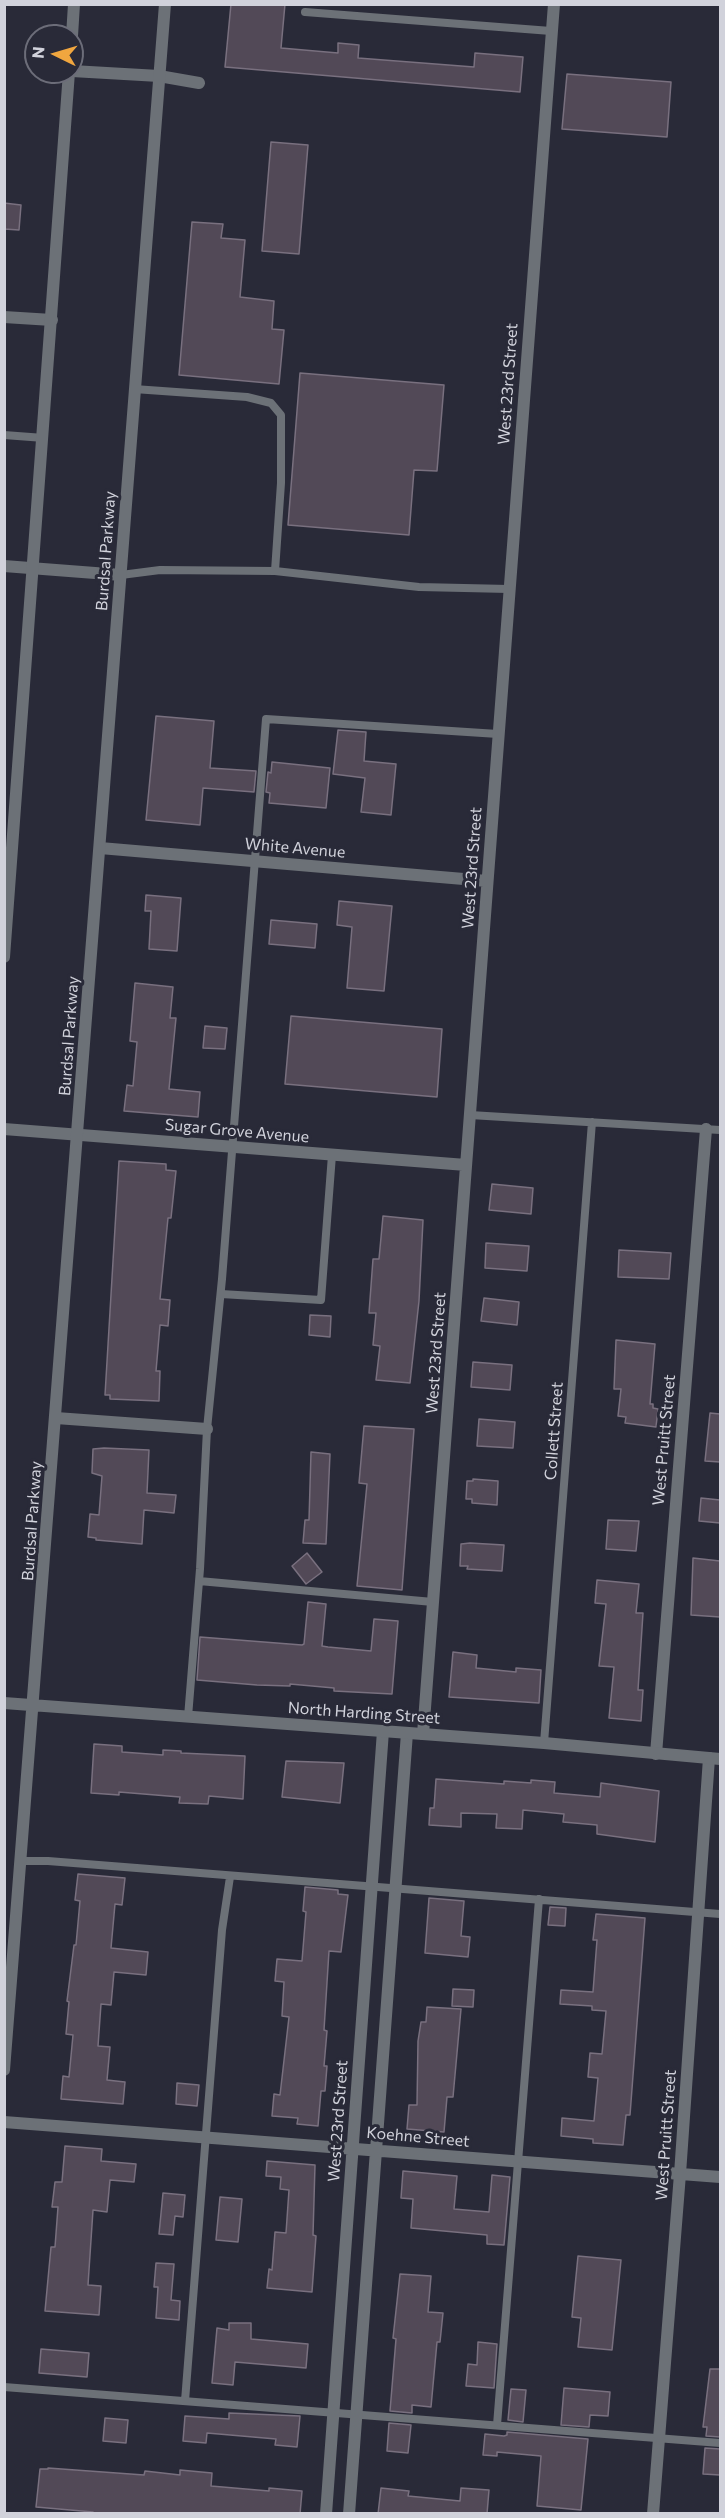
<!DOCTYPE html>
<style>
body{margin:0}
#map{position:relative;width:725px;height:2518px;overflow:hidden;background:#292a38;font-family:Commissioner,sans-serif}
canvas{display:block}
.frame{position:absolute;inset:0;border:6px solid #d1d2db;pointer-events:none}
.north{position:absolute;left:24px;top:24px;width:60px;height:60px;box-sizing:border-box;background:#292a38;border:2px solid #6c6d79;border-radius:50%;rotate:275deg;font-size:16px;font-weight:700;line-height:24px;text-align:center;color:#d1d2db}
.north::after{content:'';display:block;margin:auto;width:21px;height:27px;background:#f0a63f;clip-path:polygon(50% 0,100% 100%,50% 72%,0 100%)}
</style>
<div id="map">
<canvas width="725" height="2518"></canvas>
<div class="frame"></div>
<div class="north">N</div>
</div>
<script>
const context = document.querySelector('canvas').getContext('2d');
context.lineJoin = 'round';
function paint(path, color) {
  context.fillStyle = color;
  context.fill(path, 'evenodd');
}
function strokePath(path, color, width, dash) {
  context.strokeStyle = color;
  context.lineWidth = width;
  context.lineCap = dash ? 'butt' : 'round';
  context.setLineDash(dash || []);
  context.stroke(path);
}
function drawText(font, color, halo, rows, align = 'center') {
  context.font = font + ' Commissioner,sans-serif';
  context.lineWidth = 6;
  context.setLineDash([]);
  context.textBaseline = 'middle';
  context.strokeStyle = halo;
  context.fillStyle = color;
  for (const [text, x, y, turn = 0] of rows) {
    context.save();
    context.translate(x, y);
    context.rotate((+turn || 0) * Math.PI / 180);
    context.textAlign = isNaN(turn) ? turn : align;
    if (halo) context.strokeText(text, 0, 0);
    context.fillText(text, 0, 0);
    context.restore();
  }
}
const building = new Path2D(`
 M231,4H285L281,48L338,53V43L359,45L358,58L474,67L475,53L523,57L520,92L225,67Z
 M567,74L671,82L667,137L562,129Z
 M271,142L308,145L299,254L262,251Z
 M4,203L21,205L19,230L4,229Z
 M192,222L223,224L221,238L245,240L240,297L274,301L272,329L284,330L279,384L179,375Z
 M300,373L444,385L437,471L414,470L409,535L288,525Z
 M156,716L214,721L210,768L256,771L254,792L203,788L200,825L146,820Z
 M338,730L366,732L364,761L396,764L391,815L361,812L365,778L333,774Z
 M272,762L330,768L326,808L269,803L270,793L266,792L268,772L271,773Z
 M146,895L181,898L177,951L149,949L151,911H145Z
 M339,901L392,906L384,991L347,988L352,927L337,925Z
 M271,920L317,924L315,948L269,944Z
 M135,983L173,987L170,1018H176L169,1089L200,1092L198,1117L124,1111L127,1085L133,1086L137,1042L130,1041Z
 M291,1016L442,1029L437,1097L285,1084Z
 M205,1026L227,1028L225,1049L203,1048Z
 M119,1161L166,1164V1170L176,1171L171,1218H168L160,1299L170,1300L168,1326L160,1325L156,1371H160L159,1401L110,1399V1395H105Z
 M492,1184L533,1188L531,1214L489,1210Z
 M383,1216L423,1220L419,1301L410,1383L376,1380L380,1346L373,1345L376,1313H369L373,1259H379Z
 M486,1243L529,1246L527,1271L485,1268Z
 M619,1250L671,1253L669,1279L618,1277Z
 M484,1298L519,1302L517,1325L481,1321Z
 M310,1315L331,1316L330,1337L309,1335Z
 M616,1340L655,1344L650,1404H653V1408L658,1409L656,1427L625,1423L626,1417L618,1416L621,1389H614Z
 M473,1362L512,1365L510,1390L471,1387Z
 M710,1413L720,1414V1462L705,1461Z
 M479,1419L515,1422L513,1448L477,1446Z
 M364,1426L414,1429L402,1590L357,1586L367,1484L359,1483Z
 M104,1448L149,1450L147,1493L176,1495L174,1513L144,1510L142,1544L96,1540V1538L88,1537L90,1514L99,1515L102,1476L92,1473L93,1449Z
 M311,1452L330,1454L326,1544L303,1543L305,1520H309Z
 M473,1479L498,1481L497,1505L472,1503V1499H466L467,1481H473Z
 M701,1498L720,1500V1523L699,1521Z
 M608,1520L639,1521L636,1551L606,1549Z
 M470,1543L504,1545L502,1571L467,1569L468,1566H460L461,1544Z
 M307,1553L322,1572L306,1584L292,1566Z
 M693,1558L720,1561V1617L691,1615Z
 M597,1580L639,1584L636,1613H643L638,1690H643L641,1721L609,1718L614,1667L599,1666L606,1604L595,1603Z
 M308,1602L326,1604L322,1646L328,1647L371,1651L374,1619L398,1621L392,1694L334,1691V1688L290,1684V1686L257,1685L197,1680L200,1637L302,1645L304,1644Z
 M453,1652L477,1655L476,1668L516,1672V1668L541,1670L539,1703L449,1697Z
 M94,1744L122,1746V1752L163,1755V1750L181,1751V1753L245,1756L243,1799L209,1796L208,1804L179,1803L180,1797L119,1792V1795L91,1793Z
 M286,1761L344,1763L340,1803L282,1797Z
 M436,1779L504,1784V1781L531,1783V1780L555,1782L554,1793L600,1797L601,1783L659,1791L655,1842L597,1834V1825L563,1822L564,1814L523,1810L522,1829L496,1828L497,1814L461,1813V1827L429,1825L430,1808H434Z
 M78,1874L125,1878L122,1905L115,1904L111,1948L148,1952L146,1975L114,1972L111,2005L101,2004L98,2046L110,2047L107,2080L125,2082L123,2104L61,2099L63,2076L69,2077L73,2035L66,2034L69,2002L67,2001L74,1945H76L80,1901L75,1900Z
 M305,1887L338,1890V1894L348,1895L341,1952L329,1951L324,2030L327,2031L324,2066H327L325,2091H321L318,2126L297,2124L298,2118L272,2116L274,2094L280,2095L289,2017L282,2016L284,1982L275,1981L277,1959L302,1961L306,1912L303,1911Z
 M429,1898L464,1901L461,1936L470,1937L468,1957L425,1953Z
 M550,1907L566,1908L565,1926L548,1925Z
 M596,1914L645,1918L630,2115H626L623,2145L593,2143V2139L561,2136L562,2118L594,2121L598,2078L588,2077L590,2053L602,2054L606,2011L592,2010V2006L560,2004L561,1990L593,1992L597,1940H593Z
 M453,1989L474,1990L473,2007L452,2006Z
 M427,2007L461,2009L453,2097H447L444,2132L407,2129L409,2105H417L418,2041L421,2022H426Z
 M177,2083L199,2085L197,2106L176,2104Z
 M65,2146L102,2149L101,2161L136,2164L134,2182L110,2180L107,2212L93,2210L88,2285L101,2286L99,2315L45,2311L51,2247H55L58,2207H52L55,2182H62Z
 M267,2161L315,2165L313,2235L316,2236L312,2292L267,2288L269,2269L272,2270L275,2232L286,2233L289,2190L280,2189L281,2177L266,2176Z
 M403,2171L457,2176L454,2209L489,2212L492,2175L510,2177L504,2245L487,2244V2235L411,2228L413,2199L401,2198Z
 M163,2193L185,2195L183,2217L175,2216L173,2235L159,2234Z
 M220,2197L242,2199L238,2242L216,2240Z
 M578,2256L621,2260L612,2350L578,2347L581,2318L572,2317Z
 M156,2263L174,2264L171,2300L180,2301L179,2320L156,2318L158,2287H154Z
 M400,2274L431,2276L428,2312L443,2313L440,2342H437L431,2407L412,2405V2413L390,2411L396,2339L393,2338Z
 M229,2323H251V2339L308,2344L306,2368L235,2362L233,2385L212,2383L217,2328L229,2330Z
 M478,2342L497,2344L494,2388L466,2386L468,2364L477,2365Z
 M41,2349L89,2353L87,2377L39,2373Z
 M710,2369H720V2437L706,2436L707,2427H703Z
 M564,2388L610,2392L608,2416L590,2415L589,2427L561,2425Z
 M511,2389L526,2390L523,2422L508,2420Z
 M229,2413L300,2416L297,2447L275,2445L276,2439L207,2433L206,2443L183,2441L185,2416L229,2419Z
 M105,2418L128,2420L126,2443L103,2441Z
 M389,2423L411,2425L408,2453L387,2451Z
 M507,2432L588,2439L581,2510L537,2506L541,2456L497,2452V2456L483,2455L485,2434L504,2436L507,2435Z
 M705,2448L720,2449V2475L703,2474Z
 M48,2468L144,2475L145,2471L180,2475V2470L212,2473L211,2486L269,2491V2488L302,2491L300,2514H93V2512L36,2507L40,2469H48Z
 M381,2488L409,2491L408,2496L460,2501L461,2488L489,2490L487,2514H378Z`);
paint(building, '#524957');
strokePath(building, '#79707f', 1.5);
strokePath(new Path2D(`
 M305,12L551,31
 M134,389L247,397L271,403L281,415V483L275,571
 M4,435L44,438
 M121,575L160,570L275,571L419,587L509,589
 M470,1115L720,1130
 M221,1294L321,1300L332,1155
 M199,1581L433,1602
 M188,1717L200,1569L207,1429L222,1279L266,719L498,734
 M544,1743L592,1122
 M20,1861H48L720,1914
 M4,2387L720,2443
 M185,2401L222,1930L230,1877
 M497,2425L539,1899`), '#6c7177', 8);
strokePath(new Path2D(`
 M72,71L159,76L199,83
 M4,317L52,320
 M4,566L121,575
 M100,848L487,881
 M4,1129L466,1165
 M56,1418L207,1429
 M423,1734L554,4
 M656,1754L706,1129
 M4,2122L720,2177
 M326,2514L383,1731
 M349,2514L407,1733
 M653,2514L680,2174L709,1758`), '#6c7177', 12);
strokePath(new Path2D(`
 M72,36L74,4
 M4,957L69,72
 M4,1703L544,1743L720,1759
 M4,2070L165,4`), '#6c7177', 12);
drawText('16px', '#d1d2db', '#292a38', [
 ["West 23rd Street",508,384,-86],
 ["Burdsal Parkway",106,551,-86],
 ["White Avenue",295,848,5],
 ["West 23rd Street",472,868,-86],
 ["Burdsal Parkway",69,1036,-86],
 ["Sugar Grove Avenue",237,1131,5],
 ["West 23rd Street",436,1353,-86],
 ["Collett Street",554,1431,-86],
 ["West Pruitt Street",664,1440,-85],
 ["Burdsal Parkway",32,1521,-86],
 ["North Harding Street",364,1713,4],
 ["West 23rd Street",338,2121,-86],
 ["West Pruitt Street",666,2135,-86],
 ["Koehne Street",418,2137,5]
]);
</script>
